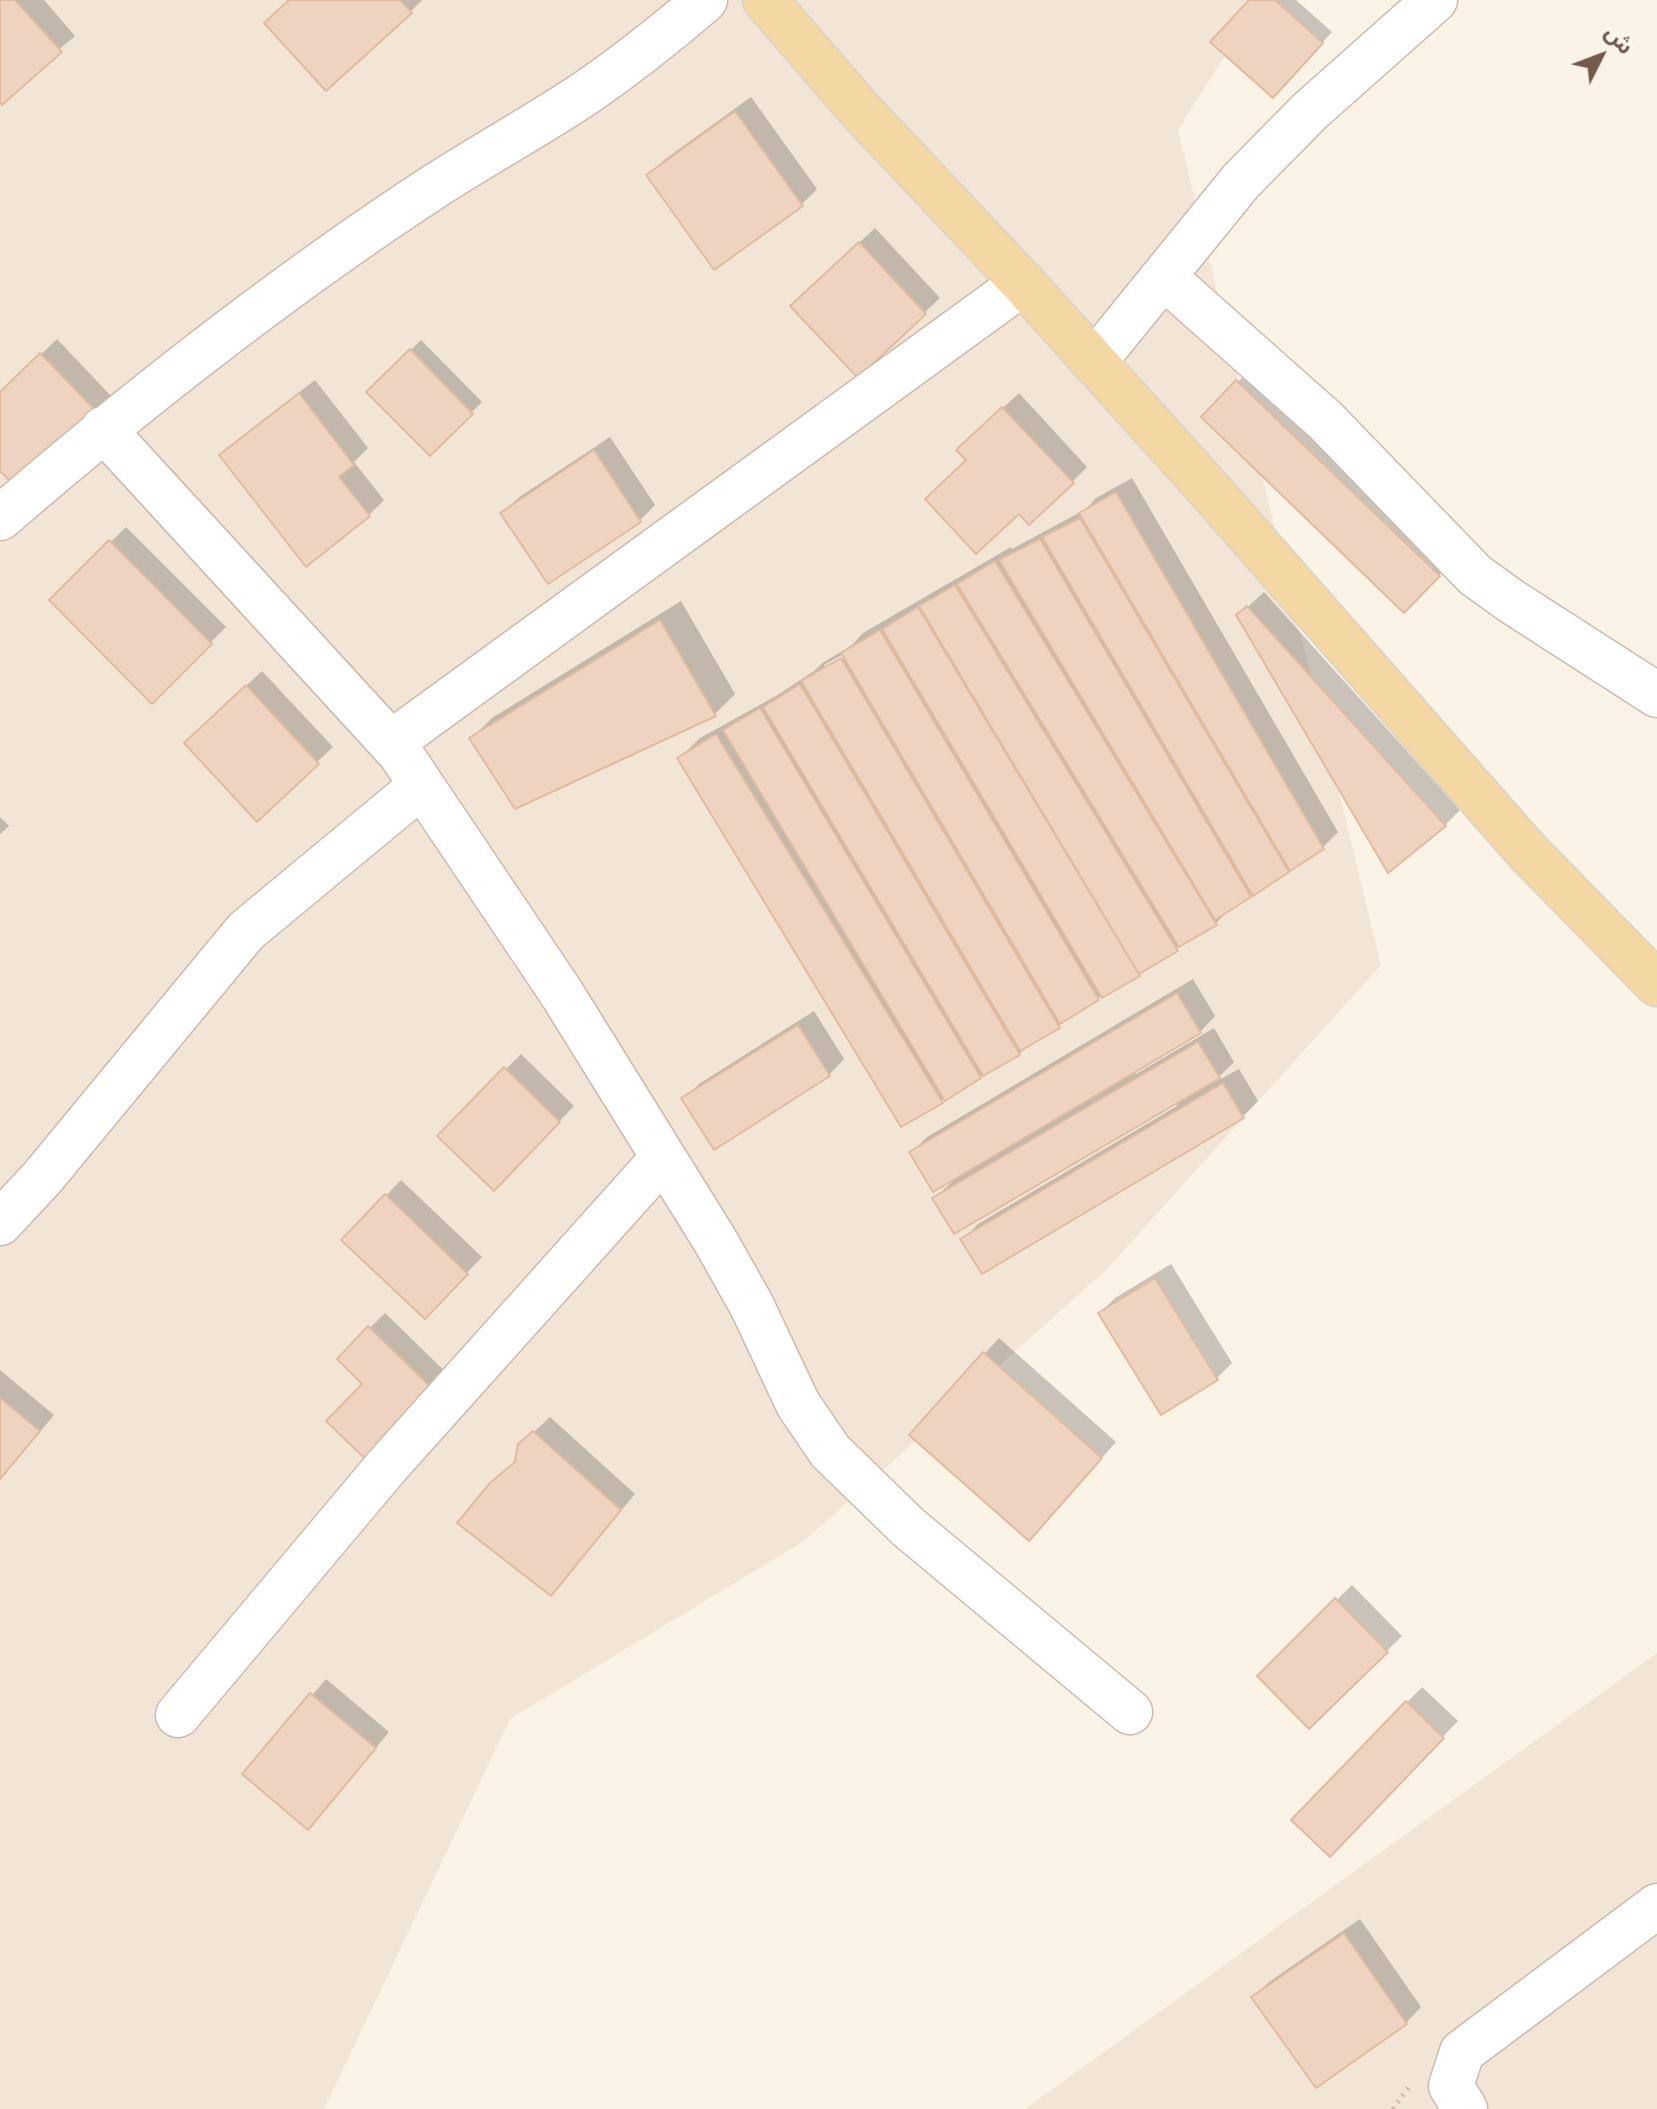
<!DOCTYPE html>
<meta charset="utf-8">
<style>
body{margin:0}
#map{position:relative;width:1657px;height:2109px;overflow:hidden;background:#fbf3e6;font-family:"DM Sans","Noto Sans Arabic",sans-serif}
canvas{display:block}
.north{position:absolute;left:1561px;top:16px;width:80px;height:80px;-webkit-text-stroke:6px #fef7ec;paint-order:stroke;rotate:48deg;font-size:22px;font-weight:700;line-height:32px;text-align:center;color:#725b4d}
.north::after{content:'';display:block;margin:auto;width:28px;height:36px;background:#725b4d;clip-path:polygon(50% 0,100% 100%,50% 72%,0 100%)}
</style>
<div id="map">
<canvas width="1657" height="2109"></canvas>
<div class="north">ش</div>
</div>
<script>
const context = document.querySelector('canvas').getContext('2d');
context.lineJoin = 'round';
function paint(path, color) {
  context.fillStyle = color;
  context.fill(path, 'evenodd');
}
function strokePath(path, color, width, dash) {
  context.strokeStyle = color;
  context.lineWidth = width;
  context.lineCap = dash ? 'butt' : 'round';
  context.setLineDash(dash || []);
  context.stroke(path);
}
paint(new Path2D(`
 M0,0H1260L1178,130L1381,965L1107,1269L804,1541L510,1719L324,2109H0Z
 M1657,1653V2109H1025Z`), '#f2e5d5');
paint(new Path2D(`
 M0,0H44L75,36L0,99Z
 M291,0H422L410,12Z
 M1252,0H1296L1332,32L1283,86Z
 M751,97L817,189L802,204L714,267L648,176L664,160Z
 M875,228L940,298L858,375L808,291Z
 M57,339L111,396L18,487L0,468V394Z
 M421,340L482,402L430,453L369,392Z
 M1253,366L1454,560L1404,610L1204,417Z
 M315,380L368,448L354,462L384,500L369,515L222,455L237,440Z
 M1019,393L1087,467L1072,482L969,460L974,435Z
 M610,437L655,505L640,520L503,513L518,498Z
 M1132,478L1338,832L1323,847L1232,907L1216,923L1069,1016L1059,1026L1029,1044L1019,1054L901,1124L680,758L700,738L776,696L814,671L824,662L852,645L863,633L1011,547L1012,549L1086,509L1096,498ZM849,651L851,654L824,670V665Z
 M126,527L226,627L152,701L52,600Z
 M1264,592L1460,810L1445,825L1239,615Z
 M681,601L735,694L715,714L472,738L492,718Z
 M262,671L333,747L257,819L201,728Z
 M0,817L9,826L0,834Z
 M1193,979L1215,1016L1200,1032L1134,1071L1136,1074L1214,1028L1234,1062L1213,1083L1239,1069L1258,1101L1243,1116L963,1240L978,1224L1177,1106L1175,1103L935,1198L954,1180L912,1152L927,1137Z
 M814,1011L844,1059L829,1075L715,1147L684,1099L699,1084Z
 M521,1054L574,1106L494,1189L440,1136Z
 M401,1180L482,1257L425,1317L344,1240Z
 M1171,1264L1232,1363L1216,1379L1100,1313L1115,1298Z
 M385,1313L458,1384L377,1467L365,1383L339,1359Z
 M999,1338L1116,1442L1044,1523L911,1435Z
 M0,1370L54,1415L0,1480Z
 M550,1417L635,1494L551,1594L508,1468L517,1460L520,1445Z
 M1352,1585L1402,1636L1309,1727L1260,1676Z
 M326,1679L389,1732L323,1812L245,1774Z
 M1422,1687L1458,1721L1330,1854L1294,1820Z
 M1360,1919L1421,2007L1406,2023L1254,1997L1269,1982Z`), '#0003');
const building = new Path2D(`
 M0,0H15L62,52L2,105L0,102Z
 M289,0H400L412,13L326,91L264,23Z
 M1249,0H1275L1323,43L1273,98L1210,42Z
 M735,111L803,206L714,270L646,175Z
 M859,242L926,314L858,378L790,306Z
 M410,349L473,414L430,456L366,392Z
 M40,353L98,413L18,489L0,471V392Z
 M1236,380L1440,576L1404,613L1201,417Z
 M299,393L354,465L339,477L370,516L306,567L219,455Z
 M1002,407L1074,483L1029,525L1019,514L976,554L925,499L966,460L956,450Z
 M594,450L641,522L548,584L500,513Z
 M1116,492L1324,849L1290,871L1079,513Z
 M1080,518L1289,872L1253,896L1042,537Z
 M1040,539L1251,897L1215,920L999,560Z
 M109,540L212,644L152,704L49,600Z
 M995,561L1217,925L1179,947L957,584Z
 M955,585L1178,951L1139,974L919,606Z
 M1247,606L1446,826L1388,873L1236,615Z
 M918,607L1140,976L1102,998L882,629Z
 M660,620L716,716L515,809L469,738Z
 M880,630L1099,1000L1060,1024L841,653Z
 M841,658L1060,1028L1020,1051L801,681Z
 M800,684L1020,1055L983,1076L763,707Z
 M246,685L319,764L257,822L184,743Z
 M760,708L981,1078L945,1101L723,730Z
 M716,734L943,1103L901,1127L677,758Z
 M1177,993L1201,1033L933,1192L909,1152Z
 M798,1025L830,1076L714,1150L681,1098Z
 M1198,1042L1220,1078L954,1234L932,1198Z
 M504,1067L560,1122L494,1191L437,1136Z
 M1223,1083L1244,1118L982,1274L960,1239Z
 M385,1194L468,1274L425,1319L341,1240Z
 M1155,1278L1218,1380L1161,1415L1098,1313Z
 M368,1326L444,1400L377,1470L326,1421L362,1384L337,1359Z
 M983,1352L1102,1458L1029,1541L909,1435Z
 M0,1398L40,1431L0,1479Z
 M533,1431L621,1510L551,1596L457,1523L490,1483L515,1462L518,1444Z
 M1335,1598L1388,1652L1309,1729L1257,1676Z
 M310,1693L376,1748L308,1830L242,1774Z
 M1406,1701L1444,1738L1330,1857L1291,1820Z
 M1344,1933L1407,2024L1316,2088L1251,1997Z`);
paint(building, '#eed3c0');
strokePath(building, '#dfbba1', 2);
const minor = new Path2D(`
 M1164,277L1325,420L1475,575L1511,601L1657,695
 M1094,362L1241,181L1310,111L1435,0
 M103,429L400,753L562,994L716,1242L752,1306L798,1404L830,1451L908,1527L1130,1712
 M0,518C138,399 282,286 435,186C486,153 540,124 590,90C630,62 668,32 705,0
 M392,742L1023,283
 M0,1223L42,1178L246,931L421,786
 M178,1715L387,1466L663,1158
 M1465,2109L1451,2086L1462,2052L1657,1906`);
const major = new Path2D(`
 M765,0L859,109L1023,283L1206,486L1526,850L1657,984`);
strokePath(minor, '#ccbbad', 47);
strokePath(major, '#d8d1cd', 47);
strokePath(new Path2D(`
 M1393,2109L1409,2087`), '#d3b7a3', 5, [2, 6]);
strokePath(minor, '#fff', 44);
strokePath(major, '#f4d8a3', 44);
</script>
